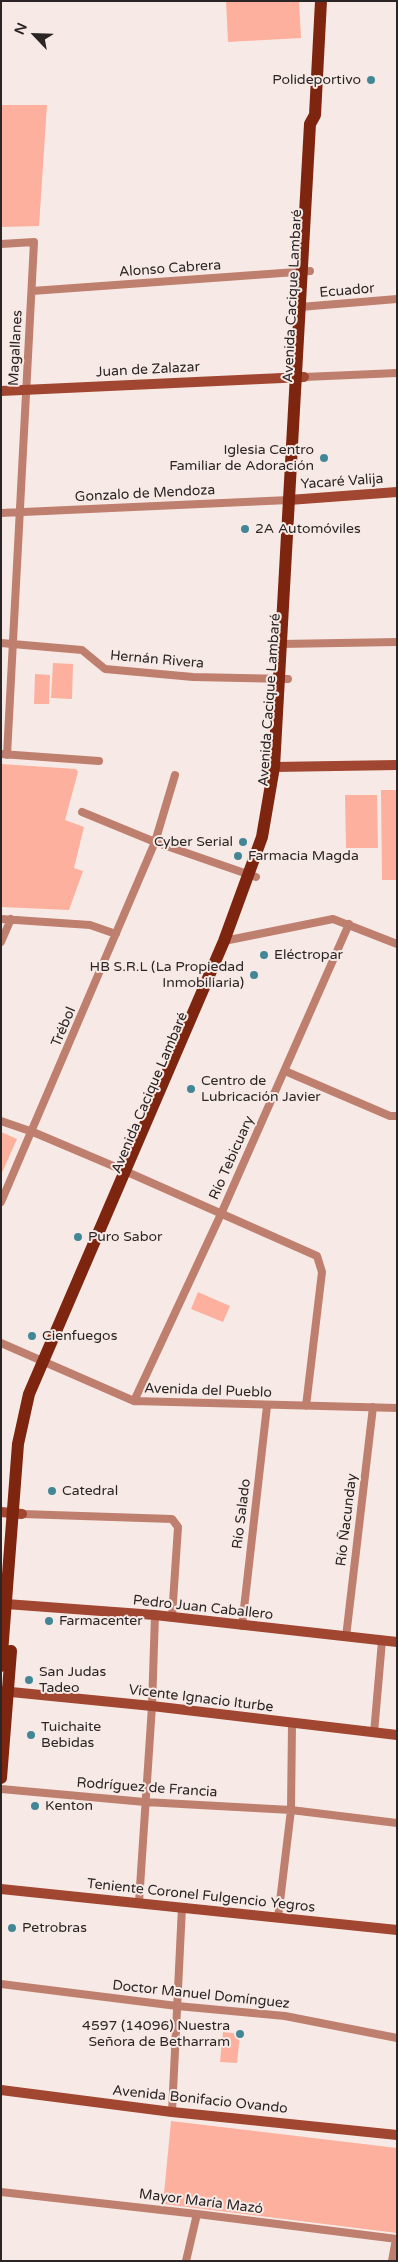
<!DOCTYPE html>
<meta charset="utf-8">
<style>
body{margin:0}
#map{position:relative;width:398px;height:2262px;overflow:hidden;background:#f7eae6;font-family:"Varela Round",sans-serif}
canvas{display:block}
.frame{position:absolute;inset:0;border:2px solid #2b2625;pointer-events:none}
.north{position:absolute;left:10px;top:10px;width:50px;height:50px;-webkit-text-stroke:4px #f7eae6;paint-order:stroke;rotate:294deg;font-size:14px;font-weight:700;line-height:20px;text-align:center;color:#2b2625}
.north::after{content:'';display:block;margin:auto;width:18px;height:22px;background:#2b2625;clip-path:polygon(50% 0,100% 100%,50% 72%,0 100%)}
</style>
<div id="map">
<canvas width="398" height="2262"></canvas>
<div class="frame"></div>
<div class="north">N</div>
</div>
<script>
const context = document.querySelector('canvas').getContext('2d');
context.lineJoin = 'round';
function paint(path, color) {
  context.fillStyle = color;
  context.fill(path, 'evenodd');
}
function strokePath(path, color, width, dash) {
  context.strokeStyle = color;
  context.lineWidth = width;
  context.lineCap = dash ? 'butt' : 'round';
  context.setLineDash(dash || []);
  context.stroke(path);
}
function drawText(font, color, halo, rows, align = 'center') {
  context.font = font + ' "Varela Round",sans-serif';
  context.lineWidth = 4;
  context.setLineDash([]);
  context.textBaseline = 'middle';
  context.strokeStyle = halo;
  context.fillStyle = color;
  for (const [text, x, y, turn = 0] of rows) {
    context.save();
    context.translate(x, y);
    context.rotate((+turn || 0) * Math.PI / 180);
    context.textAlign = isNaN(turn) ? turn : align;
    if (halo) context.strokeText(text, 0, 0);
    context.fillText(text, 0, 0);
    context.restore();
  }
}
paint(new Path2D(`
 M226,1H299L301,38L228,42Z
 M1,105H47L39,226L1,227Z
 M53,663L73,664L72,699L51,698Z
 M35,674L50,675L49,704H34Z
 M1,764L76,769L78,772L65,820L84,827L74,868L83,871L69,910L1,907Z
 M381,790H397V880H382Z
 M345,795H377L378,848H346Z
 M1,1132L17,1139L1,1175Z
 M198,1292L230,1306L223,1322L191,1309Z
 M223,2032L240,2034L237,2063L220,2062Z
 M171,2121L397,2148V2233L163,2204Z`), '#fdb09d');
strokePath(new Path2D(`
 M1,244L34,242L7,755
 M32,291L310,271
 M300,307L397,299
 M304,377L397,373
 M1,513L289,500
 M1,643L82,650L105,669L193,677L288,679
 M281,644L397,642
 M1,754L99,761
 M82,812L155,842L256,877
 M1,919L90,925L116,934
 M224,941L333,919L397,944
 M1,942L11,919
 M285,1071L390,1116H397
 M1,1121L33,1132L125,1171L317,1256L322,1272L306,1406
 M1,1202L155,842L175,775
 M1,1343L134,1401L397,1408
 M134,1401L221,1214L349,924
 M22,1514L172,1519L178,1527L172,1617
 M242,1626L267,1406
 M346,1637L373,1407
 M374,1733L382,1641
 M1,1789L145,1802L291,1810L397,1823
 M139,1902L152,1706L155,1615
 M278,1918L291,1810L292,1724
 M1,1984L177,2006L285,2016L397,2038
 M172,2112L182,1907
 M1,2192L197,2214L397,2239
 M186,2261L197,2214
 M392,2261L396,2239`), '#bf7f6f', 8);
strokePath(new Path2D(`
 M1,391L304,377
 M289,500L397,492
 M274,767L397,765
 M1,1512L22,1514
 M6,1604L155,1615L397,1642
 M1,1691L152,1706L397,1735
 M1,1889L397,1930
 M1,2090L172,2112L397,2135`), '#a14630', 10);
strokePath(new Path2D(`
 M1,1666L18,1444L29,1394L224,941L262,837L274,767L310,124L315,115L321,1
 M1,1778L11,1651`), '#7e250f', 12);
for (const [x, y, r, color] of [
 [371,80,5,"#438696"],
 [324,458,5,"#438696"],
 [245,529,5,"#438696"],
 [243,842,5,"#438696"],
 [238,856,5,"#438696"],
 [264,955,5,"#438696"],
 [254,975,5,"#438696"],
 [191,1089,5,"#438696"],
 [78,1237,5,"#438696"],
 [32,1336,5,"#438696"],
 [52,1491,5,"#438696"],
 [49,1621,5,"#438696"],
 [29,1680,5,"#438696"],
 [31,1735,5,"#438696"],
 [35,1806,5,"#438696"],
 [12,1928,5,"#438696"],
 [240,2034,5,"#438696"]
]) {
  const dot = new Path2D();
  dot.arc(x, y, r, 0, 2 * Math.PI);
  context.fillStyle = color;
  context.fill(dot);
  strokePath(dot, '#f7eae6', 2);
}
drawText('14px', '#2b2625', '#f7eae6', [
 ["Polideportivo",361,80,"right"],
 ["Iglesia Centro",314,450,"right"],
 ["Familiar de Adoración",314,466,"right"],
 ["2A Automóviles",255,529],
 ["Cyber Serial",233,842,"right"],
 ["Farmacia Magda",248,856],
 ["Eléctropar",274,955],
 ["HB S.R.L (La Propiedad",244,967,"right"],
 ["Inmobiliaria)",244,983,"right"],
 ["Centro de",201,1081],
 ["Lubricación Javier",201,1097],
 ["Puro Sabor",88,1237],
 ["Cienfuegos",42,1336],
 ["Catedral",62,1491],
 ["Farmacenter",59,1621],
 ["San Judas",39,1672],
 ["Tadeo",39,1688],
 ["Tuichaite",41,1727],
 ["Bebidas",41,1743],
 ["Kenton",45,1806],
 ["Petrobras",22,1928],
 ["4597 (14096) Nuestra",230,2026,"right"],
 ["Señora de Betharram",230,2042,"right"]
], 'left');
drawText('14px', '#2b2625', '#f7eae6', [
 ["Alonso Cabrera",170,269,-4],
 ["Ecuador",347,291,-5],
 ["Avenida Cacique Lambaré",293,296,-87],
 ["Magallanes",16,348,-87],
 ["Juan de Zalazar",148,370,-3],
 ["Yacaré Valija",342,482,-4],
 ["Gonzalo de Mendoza",145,494,-3],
 ["Hernán Rivera",157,660,5],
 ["Avenida Cacique Lambaré",270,700,-86],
 ["Trébol",64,1027,-67],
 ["Avenida Cacique Lambaré",150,1093,-67],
 ["Río Tebicuary",232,1158,-66],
 ["Avenida del Pueblo",208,1391,2],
 ["Río Salado",242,1514,-83],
 ["Río Ñacunday",347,1520,-83],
 ["Pedro Juan Caballero",203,1608,6],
 ["Vicente Ignacio Iturbe",201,1699,7],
 ["Rodríguez de Francia",147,1788,4],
 ["Teniente Coronel Fulgencio Yegros",201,1896,6],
 ["Doctor Manuel Domínguez",201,1995,6],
 ["Avenida Bonifacio Ovando",200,2100,6],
 ["Mayor María Mazó",201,2202,7]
]);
</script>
